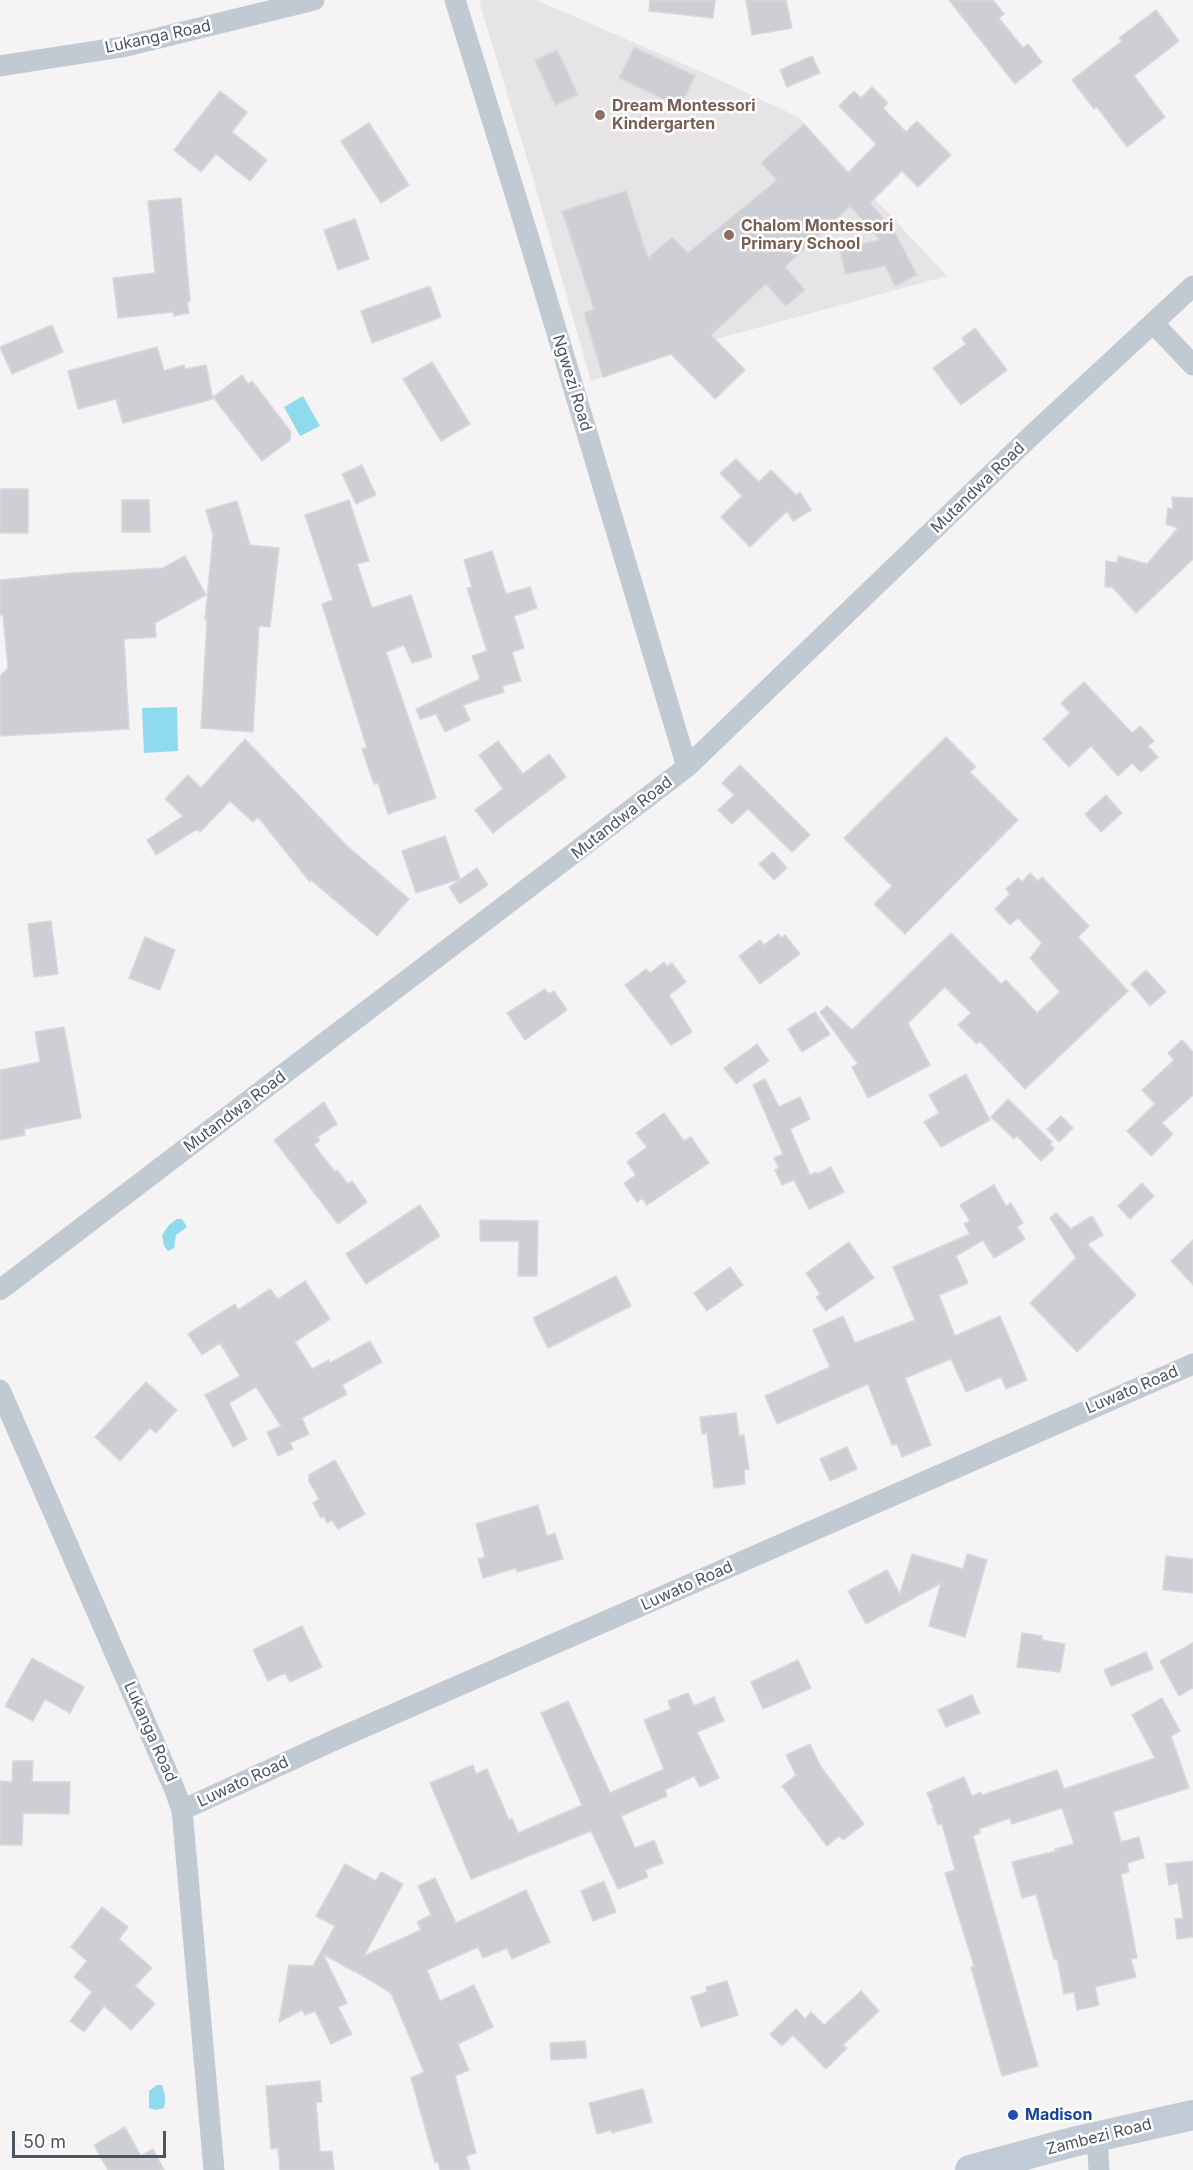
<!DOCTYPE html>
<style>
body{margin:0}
#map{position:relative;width:1193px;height:2170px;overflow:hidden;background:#f5f3f3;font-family:Inter,sans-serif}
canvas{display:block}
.scale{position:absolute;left:12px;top:2131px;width:154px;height:27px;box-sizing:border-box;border:3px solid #4a5661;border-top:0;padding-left:8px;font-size:18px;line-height:21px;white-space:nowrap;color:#4a5661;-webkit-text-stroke:4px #fff;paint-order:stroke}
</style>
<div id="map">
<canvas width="1193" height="2170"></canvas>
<div class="scale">50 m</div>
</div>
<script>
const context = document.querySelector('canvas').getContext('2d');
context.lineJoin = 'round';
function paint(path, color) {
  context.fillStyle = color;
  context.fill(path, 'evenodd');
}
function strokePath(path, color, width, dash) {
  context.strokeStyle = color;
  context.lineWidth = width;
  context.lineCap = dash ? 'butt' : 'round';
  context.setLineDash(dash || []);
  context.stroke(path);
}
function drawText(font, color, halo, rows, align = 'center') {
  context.font = font + ' Inter,sans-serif';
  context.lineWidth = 5;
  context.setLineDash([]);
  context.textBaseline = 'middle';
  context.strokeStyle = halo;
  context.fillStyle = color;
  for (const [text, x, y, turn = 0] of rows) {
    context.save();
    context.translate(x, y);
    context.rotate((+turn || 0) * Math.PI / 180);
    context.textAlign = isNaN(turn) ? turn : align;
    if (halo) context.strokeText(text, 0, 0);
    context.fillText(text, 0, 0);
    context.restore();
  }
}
paint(new Path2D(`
 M481,0H536L711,76L798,117L947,276L702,343L591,381L538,195L480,4Z`), '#e6e4e5');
paint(new Path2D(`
 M303,396L320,426L300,436L284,407Z
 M177,707L178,751L144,753L142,708Z
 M177,1219H182L187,1227L176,1235L174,1248L168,1251L164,1246L162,1235L169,1225Z
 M157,2085H162C165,2093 166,2100 164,2108L156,2110L149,2108V2091Z`), '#90daee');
const building = new Path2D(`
 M650,0H715L713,18L649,11Z
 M746,0H786L792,28L752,35Z
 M949,0H993L1004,14L999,18L1023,48L1028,44L1042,62L1015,84Z
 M1156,10L1179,41L1134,76L1165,117L1127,147L1097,107L1094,109L1072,80L1122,41L1119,38Z
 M634,47L695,76L680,107L619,78Z
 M557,50L578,95L555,105L535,60Z
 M812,56L820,73L787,87L780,70Z
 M872,87L888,103L883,108L906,132L917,121L951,155L918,187L902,171L870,203L893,229L917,275L895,286L885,266L845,274L840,248L880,240L850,206L785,267L805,290L786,306L766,284L711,335L745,370L715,399L671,354L603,377L584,313L594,309L562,211L626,191L648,258L672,237L688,253L777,180L761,163L804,124L848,173L876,144L839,106L854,91L861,98Z
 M220,91L247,112L232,132L267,160L250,181L216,154L201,172L174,150Z
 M369,123L409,185L381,203L341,141Z
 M181,198L190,301L187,302L189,313L174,316L173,312L118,318L113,278L155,273L148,201Z
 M355,219L369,259L338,270L324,230Z
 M430,286L441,317L372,343L361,311Z
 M52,325L63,352L12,374L0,347Z
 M975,328L1007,370L961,405L933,368L966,344L962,338Z
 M157,347L164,371L184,365L185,369L206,365L213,399L123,423L116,399L78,409L68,371Z
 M432,362L470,424L441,441L403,379Z
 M242,375L248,384L252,381L291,432L290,440L262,461L213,397Z
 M736,459L759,482L771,470L796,495L800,492L811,510L793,521L787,511L750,547L721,517L742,496L720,473Z
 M362,465L376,495L356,504L342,474Z
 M0,489H28V533H0Z
 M1172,497L1193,498V559L1136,613L1112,587H1105L1106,561L1117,563L1118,556L1147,564L1178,528L1166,524L1168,508L1173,509Z
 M122,500H149L150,532H122Z
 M349,500L369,561L357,564L372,608L411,595L432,657L412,663L404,645L386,652L436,798L388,814L378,783L374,784L362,749L367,748L322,604L333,600L305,515Z
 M237,501L250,545L279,548L270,627L259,626L253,732L201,728L207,620H205L213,535L206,510Z
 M492,551L506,594L530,587L537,608L514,616L524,648L512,652L521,681L502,686L504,692L463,705L470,720L445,732L436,714L420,719L416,709L480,679L472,656L487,651L467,588L472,587L464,560Z
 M185,556L206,595L155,623L156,637L124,639L129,729L0,736V676L8,668L3,615H0V580L73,573L163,568Z
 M1084,682L1132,733L1140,726L1154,741L1148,746L1158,757L1141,772L1132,763L1118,776L1091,746L1069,767L1043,739L1070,713L1061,703Z
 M946,737L976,767L970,772L1018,820L905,934L874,904L892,886L844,838Z
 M245,739L347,846L409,899L377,936L311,880L310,882L258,817L253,822L230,801L200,832L197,829L156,855L147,840L183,816L165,799L188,775L201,788Z
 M498,741L523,774L549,754L566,777L493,833L475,810L503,789L479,755Z
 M740,765L810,835L792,852L748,809L732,824L718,810L734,795L722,783Z
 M1106,795L1122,813L1101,832L1085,814Z
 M445,836L460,879L416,893L402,851Z
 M773,852L787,868L774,880L759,864Z
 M477,868L488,885L460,904L449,887Z
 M1030,873L1038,881L1042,877L1089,926L1078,937L1128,991L1025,1089L980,1041L977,1044L958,1025L971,1013L945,987L908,1023L930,1065L868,1098L852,1067L858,1064L820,1012L827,1006L852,1030L951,933L1001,984L1006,980L1037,1013L1060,992L1030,958L1042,943L1018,918L1010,925L995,909L1010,894L1006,889L1018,878L1022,882Z
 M51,921L58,974L34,977L28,924Z
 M778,934L781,938L785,935L800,954L760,984L739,956L760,940L764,945Z
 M145,937L175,950L160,990L129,978Z
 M664,962L667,966L672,963L686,982L669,995L692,1032L671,1045L625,985L646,969L650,973Z
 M1146,970L1166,992L1150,1006L1131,984Z
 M545,989L549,994L554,991L567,1010L525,1040L507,1013Z
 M815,1012L830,1034L802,1052L788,1029Z
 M64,1027L81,1118L24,1129L25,1135L0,1140V1070L40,1062L35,1032Z
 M1182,1040L1193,1052V1095L1162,1123L1173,1134L1151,1156L1127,1131L1155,1104L1142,1090L1174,1060L1168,1053Z
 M757,1044L769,1061L736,1084L724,1068Z
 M966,1074L990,1120L941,1147L924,1122L939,1113L929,1095Z
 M765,1079L779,1107L800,1097L810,1119L790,1129L810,1175L816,1172L817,1174L831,1167L844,1192L809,1209L794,1180L782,1185L775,1170L779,1168L774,1158L783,1154L753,1085Z
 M1008,1099L1052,1142L1050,1144L1054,1149L1041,1161L1017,1136L1014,1139L991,1117Z
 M324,1102L337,1124L317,1137L320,1140L314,1145L335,1172L337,1170L348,1184L352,1181L367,1202L338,1224L274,1140Z
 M664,1113L684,1141L691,1137L709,1163L647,1205L642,1198L637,1202L624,1183L636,1175L627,1162L647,1147L636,1133Z
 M1061,1116L1073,1128L1059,1142L1047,1129Z
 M1142,1183L1154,1196L1130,1219L1118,1206Z
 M994,1185L1006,1206L1011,1203L1023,1223L1017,1227L1025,1239L994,1258L983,1240L956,1256L968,1283L939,1295L955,1336L1000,1316L1027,1380L1006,1389L1001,1377L966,1392L951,1359L905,1378L931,1445L902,1457L897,1444L892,1445L868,1384L777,1424L765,1396L830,1367L813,1330L843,1316L855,1343L915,1320L893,1267L970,1234L964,1224L970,1221L960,1205Z
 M420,1205L440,1236L366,1284L346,1254Z
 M1056,1213L1071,1229L1092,1216L1103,1235L1087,1244L1136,1295L1077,1352L1030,1303L1076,1258L1050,1218Z
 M480,1220L538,1221L537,1276H518L519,1241H480Z
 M1193,1240V1285L1171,1261Z
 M849,1242L874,1278L826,1311L816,1297L820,1294L806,1273Z
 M730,1267L743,1285L722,1300L720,1297L721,1301L707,1311L694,1293Z
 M616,1276L631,1306L548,1348L533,1318Z
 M305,1281L330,1319L295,1342L312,1369L329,1360L330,1363L370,1341L382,1362L342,1385L347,1394L302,1418L309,1434L290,1443L293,1449L278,1456L267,1432L281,1426L256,1387L229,1403L247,1439L233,1447L205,1395L240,1376L220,1343L202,1355L188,1334L235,1304L238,1310L270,1289L278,1299Z
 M146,1382L177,1410L156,1433L150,1428L120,1461L95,1437Z
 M736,1413L739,1436L744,1435L749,1469L744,1470L745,1484L714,1488L707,1433L702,1434L700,1417Z
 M847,1447L857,1469L830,1481L820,1459Z
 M335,1460L365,1514L338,1529L332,1520L327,1523L324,1516L321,1518L313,1503L319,1499L309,1481V1475Z
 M538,1505L547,1536L555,1533L563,1559L517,1572L516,1568L483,1578L478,1559L485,1557L476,1524Z
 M912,1554L963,1569L967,1554L987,1560L965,1637L929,1626L941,1583L866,1624L848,1591L887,1570L900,1594Z
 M1166,1556L1193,1559V1593L1163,1590Z
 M302,1626L322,1667L290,1682L285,1673L268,1681L253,1650Z
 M1022,1633L1042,1636V1640L1065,1644L1060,1672L1017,1667Z
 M1193,1643V1688L1179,1696L1160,1661Z
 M1146,1652L1153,1669L1111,1686L1104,1670Z
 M32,1658L84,1687L70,1713L45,1699L33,1721L5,1706Z
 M798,1660L811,1688L763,1709L751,1682Z
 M688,1693L694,1706L714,1697L724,1721L697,1732L719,1778L700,1787L694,1776L665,1790L667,1796L621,1816L635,1848L654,1840L663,1863L645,1870L648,1877L618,1889L591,1831L471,1879L430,1783L473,1765L476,1774L487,1769L509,1820L512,1818L518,1833L582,1805L541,1713L568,1701L610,1793L664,1769L644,1720L671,1709L668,1701Z
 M972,1695L980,1713L946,1727L938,1710Z
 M1162,1698L1180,1731L1171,1736L1189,1788L1113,1812L1121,1842L1139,1837L1144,1858L1127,1863L1129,1872L1121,1874L1137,1958L1131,1959L1136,1977L1095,1987L1099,2005L1077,2010L1074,1992L1064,1994L1057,1959H1054L1036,1894L1022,1898L1012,1862L1056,1851L1055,1849L1074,1844L1062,1808L1012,1824L1010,1818L979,1829L980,1833L973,1836L1038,2066L1002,2076L971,1967L974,1966L945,1873L955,1870L942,1824L938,1825L932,1809H934L927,1793L964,1777L972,1796L981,1792L982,1795L1057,1770L1064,1789L1155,1758L1132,1715Z
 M810,1744L821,1767L864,1824L843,1840L839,1836L827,1846L782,1786L796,1775L786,1755Z
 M13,1761H33L32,1782H70L69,1814L23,1813L22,1845H0V1781L12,1782Z
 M1193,1861V1937L1177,1939L1175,1919L1183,1918L1178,1883L1169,1885L1166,1864Z
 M345,1864L376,1881L381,1872L403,1884L364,1956L421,1930L417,1922L431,1915L418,1886L435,1878L456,1923L526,1890L550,1942L512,1959L507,1948L483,1958L478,1947L427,1970L440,2001L474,1985L493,2027L458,2044L469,2070L455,2076L476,2153L466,2156L470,2170H440L438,2162L435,2163L411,2078L424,2072L391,1993L355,1971V1972L323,1954L347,2003L338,2007L352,2034L331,2044L315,2011L305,2015L302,2010L279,2022L289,1965L313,1966L335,1926L316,1916Z
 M604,1881L616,1912L593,1921L581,1891Z
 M102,1907L128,1927L119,1939L152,1968L135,1986L155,2004L131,2030L104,2006L84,2032L70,2021L92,1992L74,1977L87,1961L71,1947Z
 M727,1981L738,2015L701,2027L691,1997L707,1992L706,1987Z
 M861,1991L879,2011L843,2045L847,2048L826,2069L793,2035L782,2046L770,2034L796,2009L805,2019L811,2012L824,2025Z
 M585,2041L587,2058L551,2060L550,2043Z
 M320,2081L322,2102H316L320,2152L332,2151L334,2170H280L278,2148L271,2149L266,2086Z
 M643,2089L652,2122L612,2133L611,2130L597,2134L589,2103Z
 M125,2127L141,2156L153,2149L164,2170H108L94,2145Z`);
paint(building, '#cdcfd5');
strokePath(building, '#d7d9de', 1.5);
strokePath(new Path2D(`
 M455,0L525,226L687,767
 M0,66L122,47L314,0
 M1153,323L1193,365
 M0,1290L687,767L1031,436L1193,286
 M0,1390L174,1788L182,1810L214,2170
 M182,1810L339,1738L1193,1364
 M1097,2136L1099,2170`), '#c1cad2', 21);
strokePath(new Path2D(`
 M970,2170L1073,2142L1193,2115`), '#c1cbd6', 30);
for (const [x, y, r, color] of [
 [600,115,6,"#8d6e63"],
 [729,235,6,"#8d6e63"],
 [1013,2115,6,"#1a4fb4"]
]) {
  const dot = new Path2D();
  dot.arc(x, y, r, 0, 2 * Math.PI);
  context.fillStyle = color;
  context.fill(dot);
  strokePath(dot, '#fff', 2);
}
drawText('16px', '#4a5661', '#fff', [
 ["Lukanga Road",158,37,-12],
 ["Ngwezi Road",572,383,73],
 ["Mutandwa Road",978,488,-44],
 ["Mutandwa Road",622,818,-38],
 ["Mutandwa Road",235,1112,-37],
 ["Luwato Road",1132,1390,-23],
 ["Luwato Road",687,1586,-24],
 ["Lukanga Road",150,1732,66],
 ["Luwato Road",243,1782,-25],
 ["Zambezi Road",1099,2137,-14]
]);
drawText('bold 16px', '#785e54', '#fff', [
 ["Dream Montessori",612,106],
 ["Kindergarten",612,124],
 ["Chalom Montessori",741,226],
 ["Primary School",741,244]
], 'left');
drawText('bold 16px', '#164399', '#fff', [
 ["Madison",1025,2115]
], 'left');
</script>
